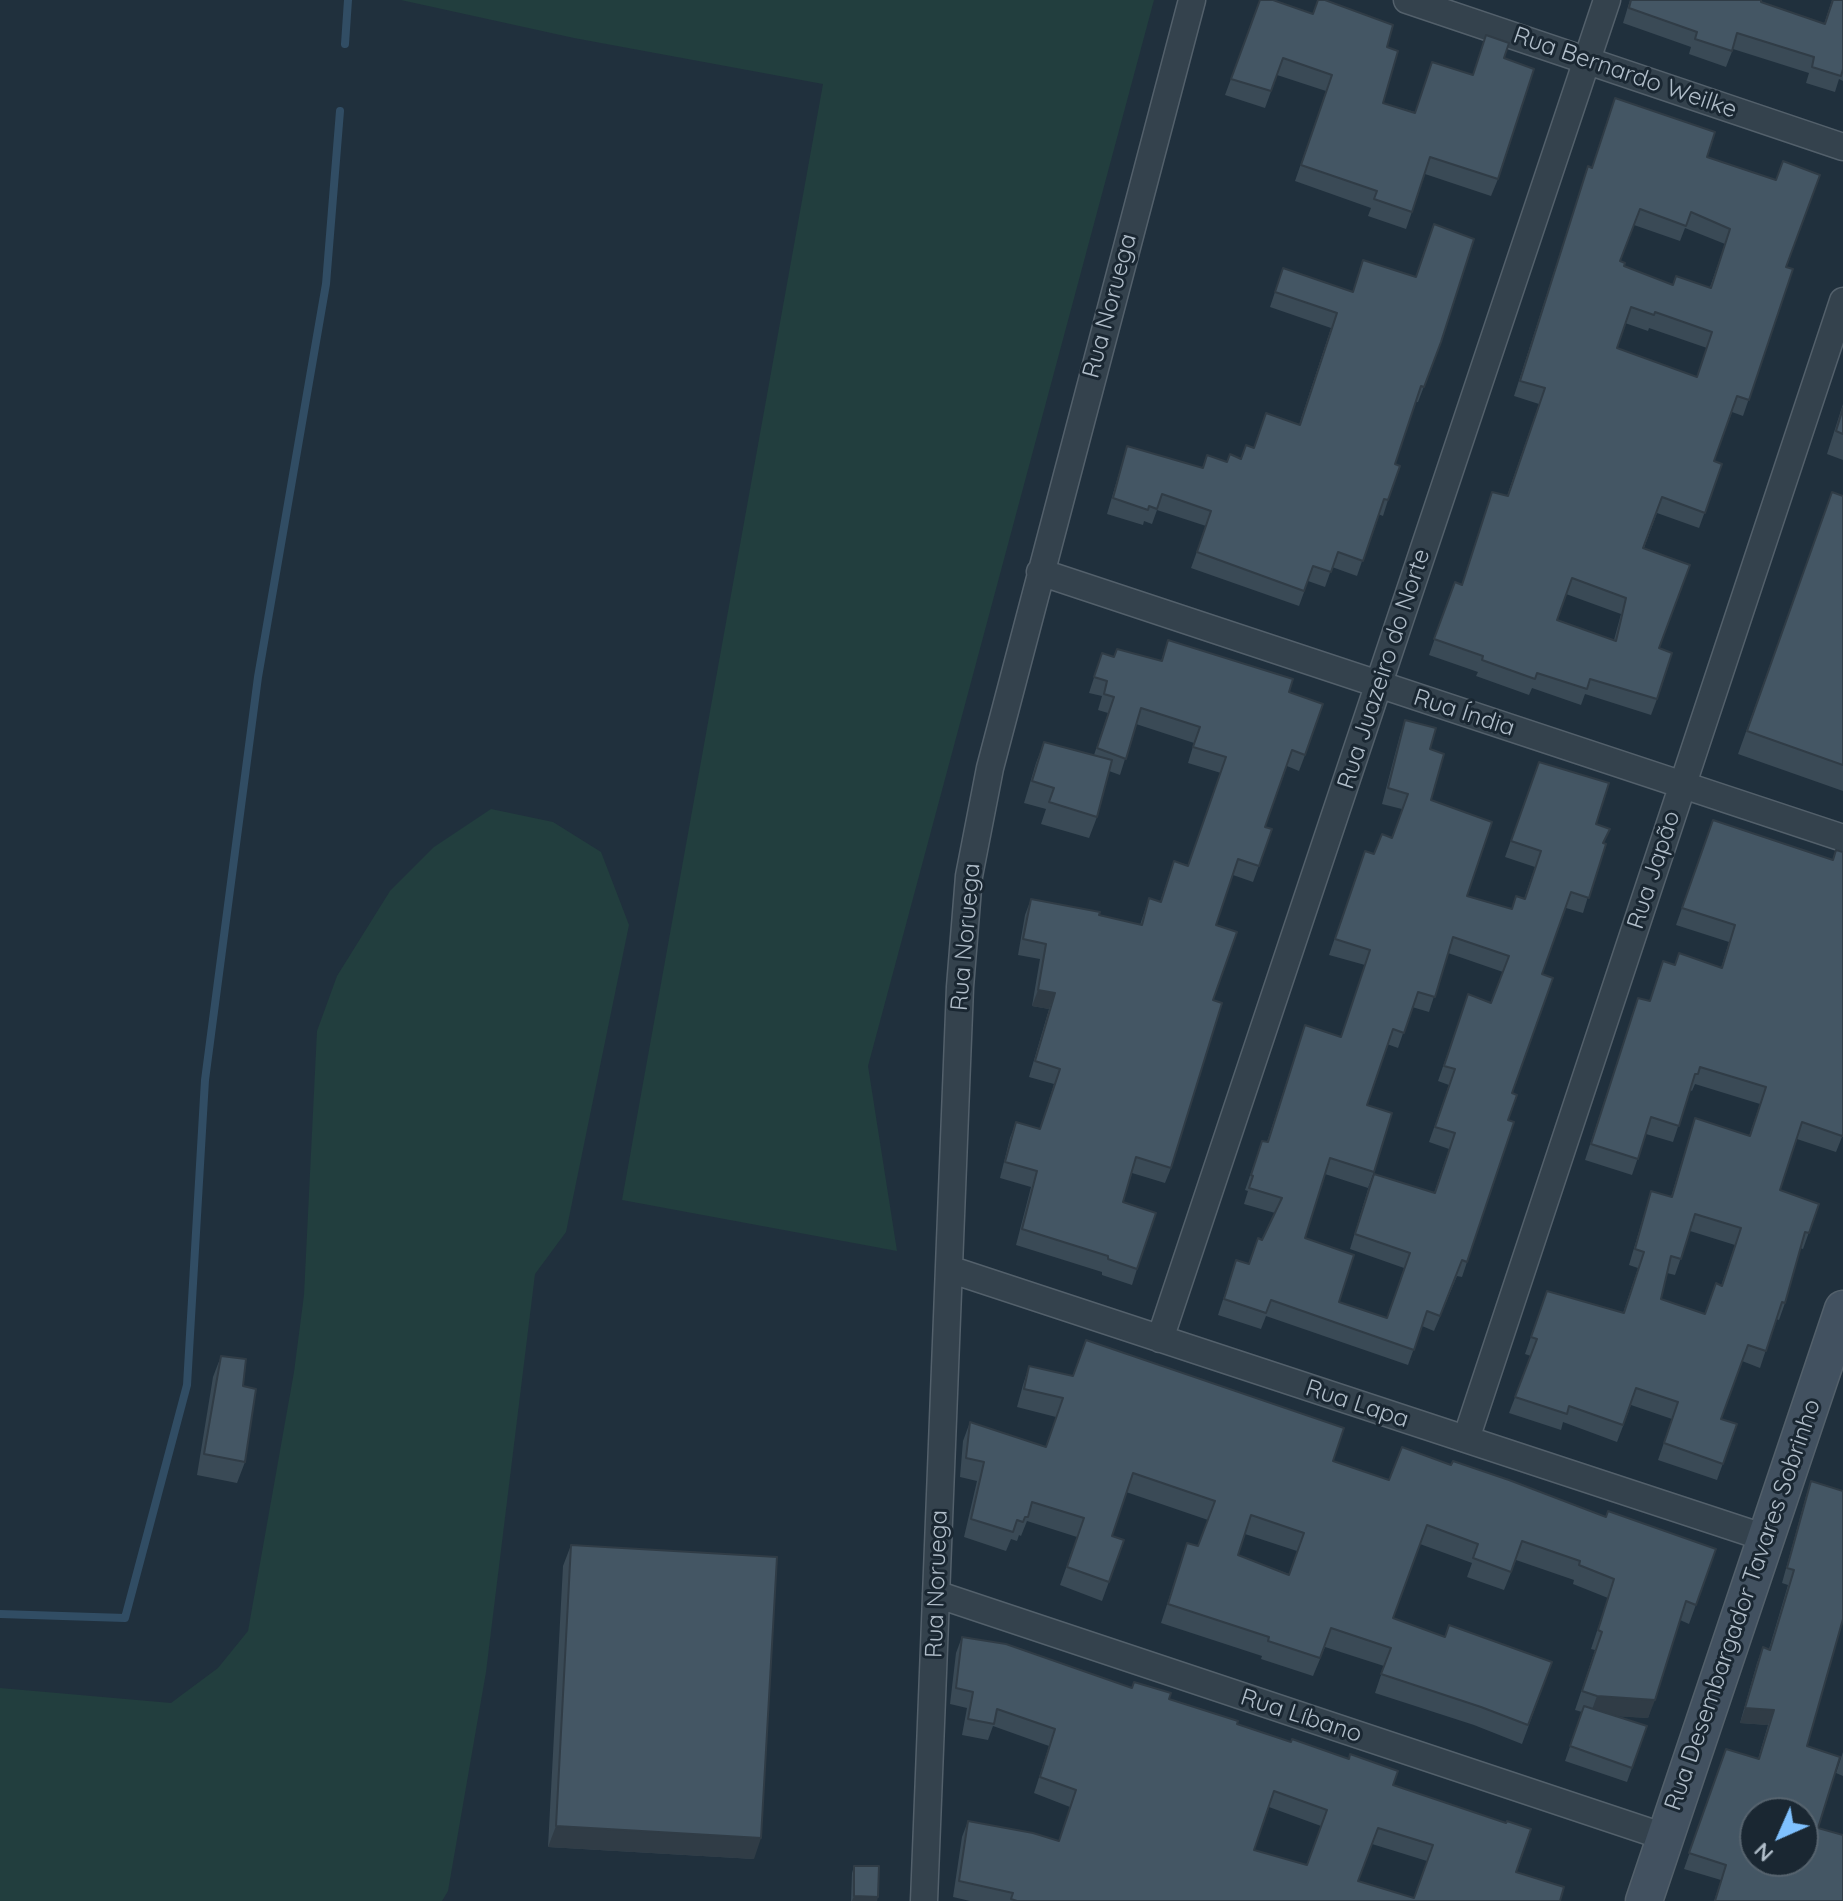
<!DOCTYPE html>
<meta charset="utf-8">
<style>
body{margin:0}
#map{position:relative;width:1843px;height:1901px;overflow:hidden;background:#20303d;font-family:Quicksand,sans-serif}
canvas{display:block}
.north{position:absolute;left:1739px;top:1797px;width:80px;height:80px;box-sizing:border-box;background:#1a2732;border:2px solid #56636e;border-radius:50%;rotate:225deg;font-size:22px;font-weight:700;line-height:32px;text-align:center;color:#b0bdc9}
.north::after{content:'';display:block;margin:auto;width:28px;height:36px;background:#7fc1ff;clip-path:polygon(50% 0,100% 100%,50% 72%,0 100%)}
</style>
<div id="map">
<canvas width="1843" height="1901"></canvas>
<div class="north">N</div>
</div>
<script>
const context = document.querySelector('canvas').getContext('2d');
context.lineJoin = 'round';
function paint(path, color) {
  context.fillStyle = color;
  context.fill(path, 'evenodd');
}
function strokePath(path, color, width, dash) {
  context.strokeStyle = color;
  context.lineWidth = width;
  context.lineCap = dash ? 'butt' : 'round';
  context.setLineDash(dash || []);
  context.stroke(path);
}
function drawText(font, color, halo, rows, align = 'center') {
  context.font = font + ' Quicksand,sans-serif';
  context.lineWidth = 6;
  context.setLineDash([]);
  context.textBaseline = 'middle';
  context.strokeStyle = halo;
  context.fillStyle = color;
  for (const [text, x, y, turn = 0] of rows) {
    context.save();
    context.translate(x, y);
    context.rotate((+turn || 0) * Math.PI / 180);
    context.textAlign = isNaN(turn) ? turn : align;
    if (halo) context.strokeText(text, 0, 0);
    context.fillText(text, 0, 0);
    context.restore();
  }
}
paint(new Path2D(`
 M401,0H1154L868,1066L897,1251L622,1200L823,84L574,38Z
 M491,809L553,822L601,852L629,925L566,1232L535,1274L486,1672L448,1891L442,1901H0V1688L171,1703L218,1668L248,1631L294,1372L304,1295L317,1031L337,976L390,891L434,847Z`), '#223e3e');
strokePath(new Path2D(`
 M345,44L348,0
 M0,1614L125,1618L187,1385L205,1080L258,677L326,284L340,111`), '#314d64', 8);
const street = new Path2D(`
 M1407,0L1843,147
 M1040,572L1843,838
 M949,1269L1766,1538
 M1160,1339L1607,0
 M1466,1439L1843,301
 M936,1594L1665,1837
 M924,1901L960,987L969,876L990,768L1192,0`);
const secondary = new Path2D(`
 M1644,1901L1843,1309`);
strokePath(street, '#53606b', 29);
strokePath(secondary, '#53606b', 39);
strokePath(street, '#34424d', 26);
strokePath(secondary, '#425160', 36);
paint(new Path2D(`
 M1260,0L1387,47L1383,103L1415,112L1472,75L1504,58L1498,179L1491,196L1425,174L1406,229L1368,216L1371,208L1295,181L1326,91L1277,75L1265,108L1225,95Z
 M1630,0H1761V2L1824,24L1832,0H1843V81L1839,79L1835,92L1806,83L1809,73L1733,49L1726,67L1689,54L1691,47L1623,23Z
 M1707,157L1786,267L1793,269L1743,416L1732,412L1714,461L1722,464L1699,528L1657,513L1644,548L1659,648L1657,699L1651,715L1585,694L1581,705L1532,688L1529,695L1476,676L1478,672L1429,655L1455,582L1462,584L1492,492L1507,496L1539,404L1514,396L1588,166L1591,168ZM1634,225L1680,241L1685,228L1725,244L1710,287L1673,285L1624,266L1620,261ZM1625,323L1648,331L1649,328L1707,348L1697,377L1617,348ZM1566,594L1621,614L1614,640L1557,620Z
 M1363,260L1441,342L1418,402H1416L1395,464L1388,500L1383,516L1378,514L1357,576L1332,567L1325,587L1308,581L1299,606L1191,568L1206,526L1157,510L1152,524L1144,521L1143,525L1107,514L1127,446L1202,468L1207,455L1227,462L1241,459L1253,448L1299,425L1331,328L1270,307L1283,268L1353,292Z
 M1843,404V460L1827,454Z
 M1832,492L1843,496V791L1738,754Z
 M1168,640L1289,692L1305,755L1299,771L1287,766L1265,827L1272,829L1253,882L1233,875L1216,925L1213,1000L1171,1168L1165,1183L1132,1173L1123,1202L1137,1269L1132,1285L1102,1275V1272L1016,1245L1031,1187L1000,1178L1010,1138L1016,1122L1040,1129L1054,1084L1029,1077L1049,1009L1032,1006L1040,959L1018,955L1025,915L1031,899L1140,925L1149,898L1160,902L1174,861L1188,865L1221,773L1188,763L1194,743L1136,724L1120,775L1109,771L1097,817L1089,838L1041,824L1046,809L1024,803L1036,763L1044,742L1094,755L1108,713L1098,710L1102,696L1089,693L1102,653L1114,657L1161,661Z
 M1405,720L1430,749L1431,800L1467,896L1511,909L1524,899L1535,867L1505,857L1539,762L1596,824L1604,844L1583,913L1566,908L1542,974L1512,1093L1508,1120L1467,1262L1462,1277L1457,1276L1434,1331L1422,1326L1408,1365L1266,1316L1261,1329L1218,1315L1236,1260L1249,1264L1262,1240L1275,1213L1244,1204L1248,1191L1245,1190L1262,1141L1267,1142L1305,1025L1341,1037L1365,965L1329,955L1365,851L1374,854L1392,838L1402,809L1382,804L1400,735ZM1448,953L1503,972L1491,1003L1468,994L1438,1081L1449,1085L1429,1142L1449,1149L1434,1193L1374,1174L1368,1189L1350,1249L1404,1268L1387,1318L1339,1302L1305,1238L1325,1174L1368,1188L1374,1172L1367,1105L1387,1044L1398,1048L1412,1007L1429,1012Z
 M1713,820L1833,860L1843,852V1137H1842L1836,1152L1797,1139L1780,1190L1819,1204L1803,1249L1800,1248L1785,1303L1779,1320L1776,1319L1760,1368L1742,1361L1721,1419L1737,1424L1717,1480L1658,1460L1672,1419L1631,1405L1617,1442L1563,1422L1561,1430L1509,1413L1531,1356L1525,1354L1547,1291L1623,1313L1638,1268L1629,1265L1651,1191L1671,1197L1695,1118L1749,1136L1760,1104L1695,1084L1692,1091L1690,1090L1673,1142L1646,1134L1632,1175L1585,1160L1638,998L1649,1001L1674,965L1721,968L1729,942L1676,925ZM1690,1231L1735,1245L1721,1286L1705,1314L1661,1299L1667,1273L1675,1275Z
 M221,1356L243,1386L245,1462L237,1483L197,1475L213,1377Z
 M1029,1366L1389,1480L1451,1465L1606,1517L1716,1549L1689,1624L1680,1620L1648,1718L1617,1716L1647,1726L1627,1782L1565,1761L1582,1712L1575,1710L1595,1650L1591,1649L1608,1598L1573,1584L1574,1580L1516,1560L1504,1590L1467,1577L1472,1563L1420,1544L1393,1618L1445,1637L1552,1662L1522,1744L1474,1725L1375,1693L1384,1666L1325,1647L1313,1676L1261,1659L1262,1656L1161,1623L1187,1543L1198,1546L1208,1520L1126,1492L1112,1536L1124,1540L1102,1601L1060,1585L1077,1537L1027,1521L1021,1536L1019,1535L1017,1541L1011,1539L1006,1551L964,1537L977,1481L960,1477L963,1441L970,1422L1046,1447L1056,1417L1017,1407L1023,1385ZM1245,1534L1297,1551L1289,1574L1238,1555Z
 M1811,1481L1807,1746L1818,1828L1843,1901H1714L1721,1880L1684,1869L1726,1749L1758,1759L1768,1725L1740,1723L1757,1663L1763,1647L1769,1649L1788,1585L1782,1583L1806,1496Z
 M571,1545L754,1859L548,1847L563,1566Z
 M962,1637L1169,1699L1393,1785L1516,1872L1560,1901H970L953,1897L962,1837L968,1821L1059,1841L1070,1807L1034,1793L1049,1746L993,1726L988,1740L962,1735L967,1708L950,1704L956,1653ZM1269,1807L1321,1826L1307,1865L1254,1850ZM1372,1844L1427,1861L1414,1898L1358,1881Z
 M1843,1752V1776L1836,1773Z
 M854,1866L877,1901H851L852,1873Z`), '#3a4a56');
paint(new Path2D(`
 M1038,990L1055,993L1049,1009L1032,1006Z
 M1597,1696L1655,1700L1648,1718L1590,1715Z
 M1745,1708L1774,1710L1768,1725L1740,1723Z
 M556,1826L761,1838L754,1859L548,1847Z
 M854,1896L878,1897L877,1901H852Z`), '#303c46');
const building = new Path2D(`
 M1260,0H1273L1313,14L1318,0H1325L1393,25L1387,47L1398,51L1383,103L1415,113L1432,62L1473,75L1486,35L1509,43L1504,58L1534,69L1498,179L1430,157L1412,212L1374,199L1377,191L1301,165L1332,75L1283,58L1271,91L1231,79Z
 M1631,0H1761V2L1825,24L1833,0H1843V69L1841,76L1812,67L1814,57L1737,33L1732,51L1695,39L1697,32L1629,8Z
 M1615,98L1715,132L1707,157L1776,180L1783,161L1820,175L1786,267L1793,269L1749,400L1737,396L1714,461L1722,464L1705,513L1662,497L1643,548L1690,565L1659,648L1672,653L1657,699L1590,679L1587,689L1537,673L1535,679L1482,660L1483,656L1434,639L1455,582L1462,585L1492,492L1508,496L1545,388L1520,381L1588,166L1592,168ZM1640,209L1686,226L1691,212L1730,229L1711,288L1676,276L1673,285L1624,266L1625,263L1620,261ZM1631,307L1654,315L1655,312L1712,332L1697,377L1617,348ZM1572,578L1626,598L1616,641L1557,620Z
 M1434,224L1474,239L1441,342L1424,387L1421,386L1395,464L1400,466L1388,500L1384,499L1363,561L1338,552L1331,572L1313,566L1304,591L1197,552L1211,511L1162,494L1157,509L1149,506L1148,510L1113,498L1127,446L1203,468L1207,455L1227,462L1230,454L1241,459L1246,445L1254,448L1266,413L1300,425L1337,313L1275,292L1283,268L1353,292L1363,260L1416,277Z
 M1843,408V434L1836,431Z
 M1832,492L1843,496V765L1747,731Z
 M1168,640L1293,679L1289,692L1323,704L1305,755L1292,750L1265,827L1272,829L1259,866L1238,859L1216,925L1237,932L1213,1000L1222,1003L1171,1168L1136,1157L1123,1202L1156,1213L1137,1269L1108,1259V1256L1022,1229L1037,1171L1005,1162L1016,1122L1040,1129L1060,1069L1035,1061L1055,993L1038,990L1046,944L1023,939L1031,899L1100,912L1099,915L1142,925L1149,898L1161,902L1174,861L1188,866L1226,757L1193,747L1200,727L1141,708L1126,759L1097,748L1114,697L1104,694L1107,681L1094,677L1102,653L1114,657L1117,649L1162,661Z
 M1405,720L1436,728L1430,749L1444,754L1431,800L1492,822L1467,896L1512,909L1516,896L1525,899L1541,851L1511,841L1539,762L1609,783L1596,824L1610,829L1603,843L1606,844L1589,898L1571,892L1542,974L1553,978L1512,1093L1517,1095L1508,1120L1514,1122L1467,1262L1462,1260L1440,1316L1427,1311L1414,1350L1271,1300L1266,1313L1224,1299L1236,1260L1249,1264L1258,1238L1262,1240L1282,1198L1249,1188L1253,1176L1251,1175L1262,1141L1268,1142L1305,1025L1341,1037L1370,950L1335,939L1365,851L1374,854L1382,834L1392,838L1408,794L1388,788ZM1453,937L1509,956L1491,1003L1468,994L1444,1066L1455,1069L1435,1127L1455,1133L1435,1193L1374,1174L1355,1234L1410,1253L1387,1318L1339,1302L1354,1255L1305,1238L1330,1158L1374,1172L1392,1113L1367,1105L1393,1029L1404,1033L1418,992L1435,997Z
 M1044,742L1112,760L1097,817L1049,802L1054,788L1032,781Z
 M1713,820L1833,860L1836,850L1843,852V1134L1842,1136L1802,1122L1780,1190L1819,1204L1809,1233L1805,1232L1785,1303L1782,1302L1766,1351L1748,1345L1721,1419L1737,1424L1723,1464L1664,1443L1678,1402L1636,1388L1623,1425L1569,1406L1567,1414L1515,1397L1537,1339L1531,1337L1547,1291L1624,1313L1644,1252L1635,1249L1651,1191L1672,1197L1695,1118L1750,1136L1766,1087L1700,1067L1698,1074H1695L1679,1126L1651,1117L1638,1159L1591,1144L1638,998L1650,1001L1663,961L1675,965L1679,953L1722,968L1735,925L1682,908ZM1695,1214L1741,1228L1722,1286L1716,1283L1705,1314L1661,1299L1671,1256L1681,1259Z
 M1086,1340L1344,1428L1333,1461L1389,1480L1402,1447L1451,1465L1453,1461L1509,1480L1606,1517L1608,1511L1716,1549L1696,1605L1686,1601L1655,1700L1597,1696L1582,1691L1602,1632L1598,1630L1614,1579L1579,1565L1580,1561L1522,1541L1511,1572L1473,1558L1478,1544L1427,1525L1393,1618L1445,1637L1449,1625L1552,1662L1528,1725L1481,1707L1381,1674L1391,1648L1331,1628L1320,1658L1268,1641L1269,1637L1168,1604L1187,1543L1198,1546L1215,1501L1133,1473L1112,1536L1124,1540L1109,1582L1067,1567L1084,1518L1032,1502L1028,1517H1025L1023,1522L1017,1520L1013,1532L971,1519L984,1462L966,1458L970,1422L1046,1447L1063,1398L1024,1389L1029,1366L1073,1376ZM1251,1515L1304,1533L1289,1575L1238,1555Z
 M221,1356L246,1359L243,1386L256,1389L245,1462L204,1454Z
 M1811,1481L1843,1491V1619L1807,1746L1840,1757L1818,1828L1843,1835V1901H1715L1726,1865L1689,1853L1726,1749L1759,1759L1774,1710L1745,1708L1763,1647L1770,1650L1794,1570L1787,1568ZM1755,1813H1803V1861H1755Z
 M571,1545L777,1557L761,1838L556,1826Z
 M962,1637L1006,1644L1132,1688L1134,1682L1171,1693L1169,1699L1238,1721L1237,1724L1291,1742L1292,1739L1349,1759L1350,1754L1398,1771L1393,1785L1506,1823L1507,1821L1531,1829L1516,1872L1564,1887L1560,1901H1017L1011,1899L1013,1893L959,1881L968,1821L1033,1833L1059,1841L1076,1790L1040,1777L1055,1729L997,1709L994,1724L968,1719L973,1692L956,1688ZM1274,1791L1327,1810L1307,1865L1254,1850ZM1378,1828L1433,1845L1414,1898L1358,1881Z
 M1584,1706L1647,1726L1632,1768L1570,1746Z
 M854,1866H879L878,1897L854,1896Z`);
paint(building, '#445664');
strokePath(building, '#303c46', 2);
drawText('24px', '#b0bdc9', '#1a2732', [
 ["Rua Bernardo Weilke",1625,73,19],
 ["Rua Noruega",1110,306,-75],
 ["Rua Juazeiro do Norte",1384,669,-72],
 ["Rua Índia",1464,713,18],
 ["Rua Japão",1654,870,-72],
 ["Rua Noruega",966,937,-85],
 ["Rua Lapa",1357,1404,18],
 ["Rua Noruega",937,1584,-88],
 ["Rua Desembargador Tavares Sobrinho",1743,1605,-71],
 ["Rua Líbano",1301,1716,18]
]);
</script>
